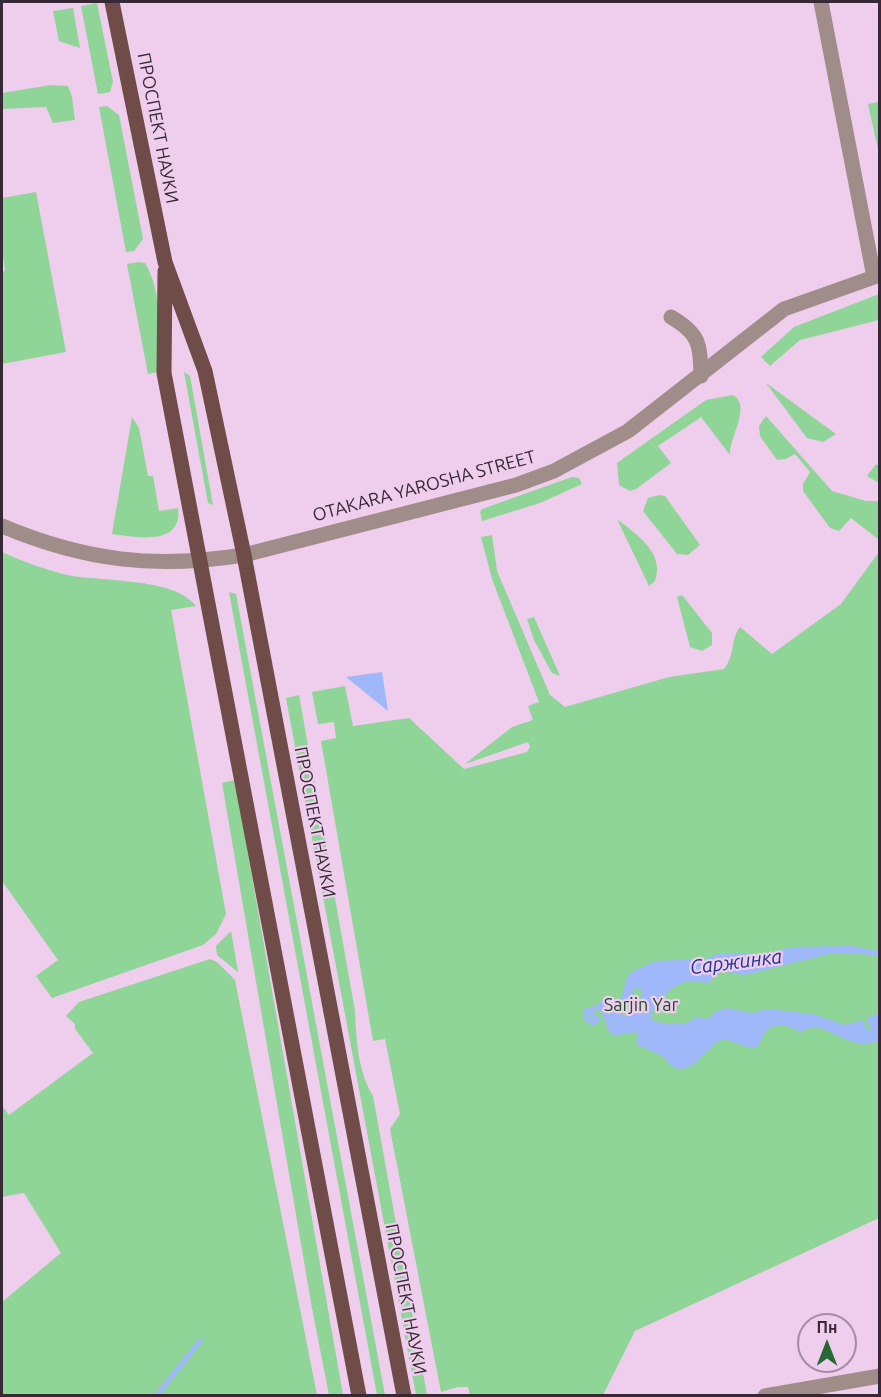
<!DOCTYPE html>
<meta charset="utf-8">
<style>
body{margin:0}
#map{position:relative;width:881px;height:1397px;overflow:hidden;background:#efcded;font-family:Ubuntu,sans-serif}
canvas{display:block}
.frame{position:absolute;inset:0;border:3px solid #362935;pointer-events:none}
.north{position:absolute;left:797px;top:1313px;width:60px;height:60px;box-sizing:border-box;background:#efcded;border:2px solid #a58ba3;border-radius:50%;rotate:0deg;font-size:16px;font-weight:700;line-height:24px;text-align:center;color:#362935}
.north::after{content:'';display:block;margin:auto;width:21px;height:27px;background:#266934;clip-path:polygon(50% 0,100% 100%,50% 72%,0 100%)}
</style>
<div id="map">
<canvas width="881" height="1397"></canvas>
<div class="frame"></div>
<div class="north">Пн</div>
</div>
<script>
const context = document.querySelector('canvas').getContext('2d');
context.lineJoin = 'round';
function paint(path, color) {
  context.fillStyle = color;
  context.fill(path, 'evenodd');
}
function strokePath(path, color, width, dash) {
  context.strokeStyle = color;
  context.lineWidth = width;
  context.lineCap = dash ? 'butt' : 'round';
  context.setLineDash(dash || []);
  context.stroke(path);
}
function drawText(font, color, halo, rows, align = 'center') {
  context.font = font + ' Ubuntu,sans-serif';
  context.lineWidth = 4.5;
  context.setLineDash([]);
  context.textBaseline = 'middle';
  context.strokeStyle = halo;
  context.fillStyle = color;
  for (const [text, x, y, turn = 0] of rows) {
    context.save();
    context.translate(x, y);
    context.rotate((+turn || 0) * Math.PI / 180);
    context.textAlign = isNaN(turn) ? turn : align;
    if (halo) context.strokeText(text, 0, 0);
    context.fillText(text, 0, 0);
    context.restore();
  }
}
paint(new Path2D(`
 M97,3L113,82L110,92L98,94L81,6Z
 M73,8L80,48L59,41L53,11Z
 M51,85L68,86L72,97L75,120L53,123L46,107L2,109V93Z
 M879,102H880L879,154L868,104Z
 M107,106L119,115L143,239L134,251L126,252L99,107Z
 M36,192L66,352L2,364V273L5,270L2,249V198Z
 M139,262L145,263C164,294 158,337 158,372L148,374L127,264Z
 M879,294V320L800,340L770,366L761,357L794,327Z
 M184,372L190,376L213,505L208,503Z
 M766,383L836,434L823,442L807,438Z
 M733,395C752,406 729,437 730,455L701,417L658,446L671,463L636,489L630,491L619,485L617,463L706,400Z
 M766,416L832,491L866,501H879V540L851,518L839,531L830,528L803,491V484L810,472L795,454L786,459L777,460L760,436L759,426Z
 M132,417L139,428L148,476H153L159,511L178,508C183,547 135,537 112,534Z
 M876,464L879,466V483L867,476Z
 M572,477L579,478L582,484L540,503L482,521L480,512L482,509Z
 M659,495L665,496L700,545L688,555L677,554L643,511L648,498Z
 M617,519C637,535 665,553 655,581L649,586Z
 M492,535L497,571L550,695L565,707L669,677L724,669C736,653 730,640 740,627L772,654L841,604L879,552V1218L635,1331L603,1395H470L468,1387H458L441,1392L390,1129L400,1114L385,1039L373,1041L321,741L336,738L334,722L318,724L312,692L345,686L353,726L409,718L464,769L527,752L530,747L528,742L465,764L512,727L533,720L528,706L539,702L492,579L481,537Z
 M2,552C23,562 44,569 67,575C101,582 174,577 196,606L171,610L226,914L216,934L203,945L52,998L36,976L58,960L2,881Z
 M229,592L236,594L385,1395H377Z
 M682,595L712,633V645L702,651L690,647L677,597Z
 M534,617L560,676L552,673L534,640L527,619Z
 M299,695L355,1011C356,1038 358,1072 373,1096L427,1395H416L286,698Z
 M235,780L343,1395H329L312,1308L222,783Z
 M231,931L238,972L217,955L216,946Z
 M210,959L217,962L235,980L317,1395H2V1302L61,1253L24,1193L2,1197V1106L9,1115L93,1053L75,1029V1024L66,1016L79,1002Z`), '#8ed597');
paint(new Path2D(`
 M382,672L388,711L346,677Z
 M851,946L879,951V956L854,953L829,954L745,975L716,970L709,983C684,979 676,982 660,1001C655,1007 652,1009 651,1018L657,1022L675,1024L687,1023L696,1017L708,1019L716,1011L728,1008L751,1013L768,1009L813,1014L845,1025L863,1020L867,1031L871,1028L866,1019L879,1012V1040C853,1054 827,1022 809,1028C805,1029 803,1031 800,1033C794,1025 774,1023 767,1030C763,1034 761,1042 757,1047L750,1048L724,1039C708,1043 693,1079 672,1066C667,1063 667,1059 662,1056C654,1051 643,1049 636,1043L638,1032L618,1035L610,1034L598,1003L607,997L621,1000L626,980L631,972L656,961L705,959L718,954L770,953L790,947ZM637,988L641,989V1010L622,1016L621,1011L629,1006L634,990Z`), '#9fb8f9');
strokePath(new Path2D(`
 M592,1014L597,1019L593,1023L586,1018V1011L599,1007L603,1010
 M156,1396L200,1341`), '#9fb8f9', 5);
strokePath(new Path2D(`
 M821,2L874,277
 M671,317C700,334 700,344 701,376
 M765,1396L880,1376`), '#a08c89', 15);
strokePath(new Path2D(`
 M2,526C85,561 155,569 244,555L516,485L554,471L628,431L784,309L880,275`), '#a08c89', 15);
strokePath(new Path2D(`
 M112,2L165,262L205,371L244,555L404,1396
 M165,271L164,373L359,1396`), '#6f4c47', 15);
drawText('18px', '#362935', '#efcded', [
 ["ПРОСПЕКТ НАУКИ",158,128,79],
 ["OTAKARA YAROSHA STREET",424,486,-15],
 ["ПРОСПЕКТ НАУКИ",315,822,79],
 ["ПРОСПЕКТ НАУКИ",406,1299,79]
]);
drawText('18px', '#184f24', '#efcded', [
 ["Sarjin Yar",641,1005]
]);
drawText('italic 20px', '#203690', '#efcded', [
 ["Саржинка",736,962,-7]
]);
</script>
